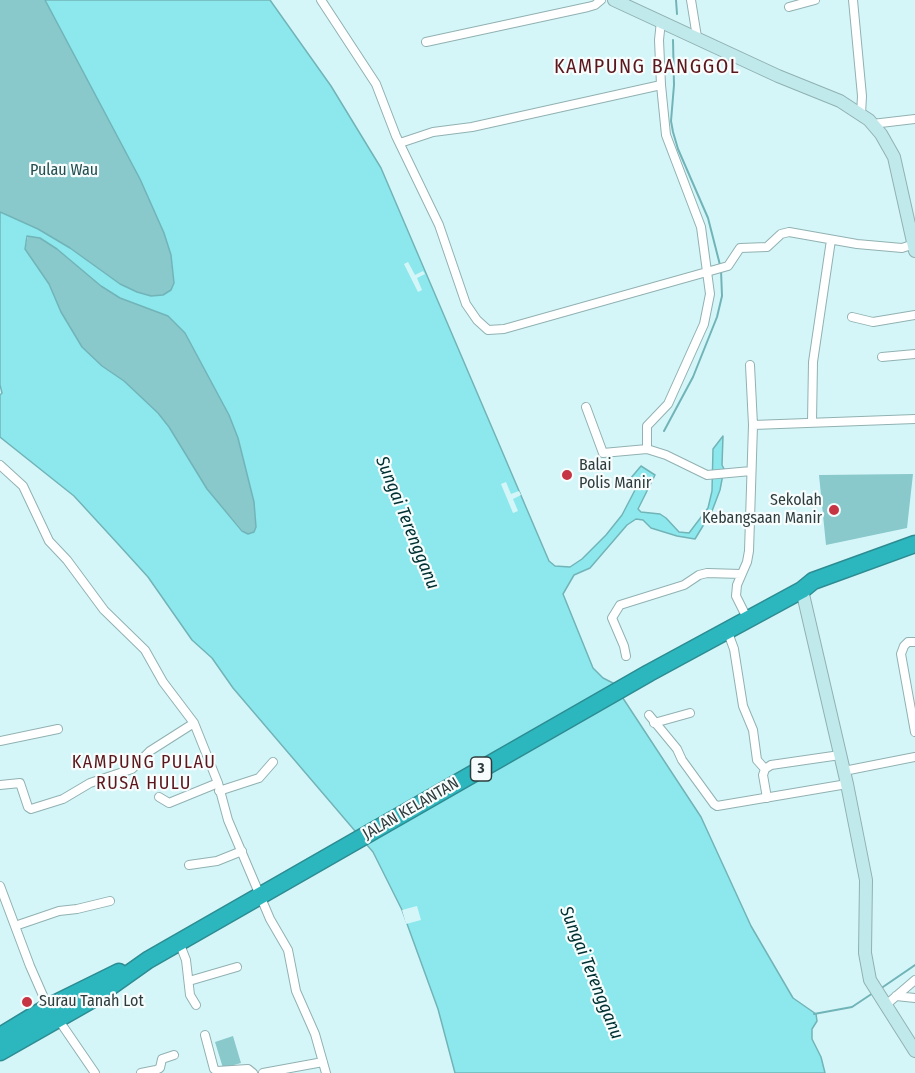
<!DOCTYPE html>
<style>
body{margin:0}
canvas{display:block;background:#d5f6f8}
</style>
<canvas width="915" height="1073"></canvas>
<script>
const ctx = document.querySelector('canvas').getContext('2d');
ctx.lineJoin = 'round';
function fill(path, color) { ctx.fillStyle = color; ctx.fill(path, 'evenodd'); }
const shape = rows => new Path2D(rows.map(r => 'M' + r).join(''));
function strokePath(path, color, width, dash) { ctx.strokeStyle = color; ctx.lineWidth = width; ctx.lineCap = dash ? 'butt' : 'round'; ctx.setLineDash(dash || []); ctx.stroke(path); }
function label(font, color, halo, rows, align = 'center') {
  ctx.font = font + ' "Fira Sans Condensed",sans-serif'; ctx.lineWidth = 4.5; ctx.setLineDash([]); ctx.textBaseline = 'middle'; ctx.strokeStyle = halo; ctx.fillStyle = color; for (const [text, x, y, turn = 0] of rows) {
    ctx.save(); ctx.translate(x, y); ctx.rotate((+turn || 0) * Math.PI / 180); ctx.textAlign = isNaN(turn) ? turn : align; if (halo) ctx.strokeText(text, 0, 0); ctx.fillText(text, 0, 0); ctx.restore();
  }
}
fill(shape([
 [0,0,45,0,140,179,164,233,171,255,174,284,171,290,163,295,151,296,137,292,120,284,70,248,38,229,0,212],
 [28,236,40,238,57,249,101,286,120,298,168,316,185,333,229,415,238,438,254,502,256,527,254,532,247,534,243,531,207,489,169,427,158,413,124,381,102,366,82,347,61,312,49,284,25,249],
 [913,474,907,528,826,545,819,475],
 [233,1036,241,1063,223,1068,215,1042]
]), '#89c8cb');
const water = shape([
 [45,0,270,0,331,86,381,168,549,561,555,566,570,567,582,559,606,535,622,515,635,490,630,479,641,466,655,475,638,509,641,512,660,514,666,518,679,532,689,533,708,508,712,491,713,449,723,436,722,465,724,469,720,490,712,511,695,539,677,536,651,528,643,520,636,519,627,525,590,568,574,575,563,594,593,668,603,678,613,683,701,817,751,926,793,998,816,1014,817,1021,812,1029,812,1039,821,1057,825,1073,455,1073,438,1009,402,910,373,852,233,688,212,658,192,640,148,577,119,545,74,496,0,437,0,395,2,393,0,385,0,212,38,229,70,248,120,284,137,292,151,296,163,295,171,290,174,283,171,255,164,233,140,179,45,0],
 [27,236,40,238,57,249,101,286,120,298,168,316,185,333,229,415,238,438,254,502,256,527,254,532,248,534,242,531,207,489,169,427,158,413,124,381,102,366,82,347,61,312,49,284,25,249,27,236]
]);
fill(water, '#8de8ed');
strokePath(water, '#71b4b8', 1.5);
fill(shape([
 [408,262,415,275,423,271,425,274,417,278,422,290,418,292,404,264],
 [506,482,511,494,519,491,521,495,513,499,518,511,513,513,501,484],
 [417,906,421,920,406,924,402,910]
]), '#d5f6f8');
strokePath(shape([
 [676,0,677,14],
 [673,40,674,85,671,121,673,132,678,149,708,218,720,265],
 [664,431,693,377,717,317,722,296,721,270],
 [880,989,915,965],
 [814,1014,852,1007,873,993]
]), '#71b4b8', 2);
const street = shape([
 [321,0,376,84,396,136,439,225,466,304,477,320,488,330,504,329,728,266,740,248,767,247,781,234,789,232,857,244,902,248,914,244],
 [691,0,697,37],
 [853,0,862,96,861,114],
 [789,7,815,0],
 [426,42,588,7,595,5,601,0],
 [872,124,915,119],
 [400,143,433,132,472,127,661,85],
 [852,317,873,322,915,315],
 [882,357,915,354],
 [586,407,603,453,647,449,666,455,707,475,751,471],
 [812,422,813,362,831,240],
 [753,425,915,419],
 [647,449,647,426,668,404,704,324,710,294,701,227,666,135,661,85,659,40,661,21],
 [0,465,23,486,49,541,67,560,104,610,145,650,163,682,194,723,218,783,228,820,270,919,288,950,296,991,315,1034,326,1073],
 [747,618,736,596,737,585,747,562,749,551,753,425,750,365],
 [727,630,734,649,743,706,753,730,757,760,765,769],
 [915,642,908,642,904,646,901,654,915,732],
 [626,656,624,646,612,618,620,605,684,585,699,575,707,573,741,574],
 [649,715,677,749,682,760,714,804,717,806,847,784],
 [654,723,690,713],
 [0,741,58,729],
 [844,771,915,757],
 [0,785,20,783,28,807,31,809,63,799,90,783,132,769,150,751,194,723],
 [219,791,259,778,273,762],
 [159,797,169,803,218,783],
 [767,798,763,775,765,769,771,765,840,755],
 [189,865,217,861,242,851],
 [0,886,30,966,48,1007],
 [15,926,59,911,77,909,110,901],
 [179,942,186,960,190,995,196,1005],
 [189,981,237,967],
 [896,996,915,998],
 [887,1004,915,980],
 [58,1019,95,1073],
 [205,1035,214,1069,217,1071,248,1069,253,1073],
 [141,1073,156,1070,160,1068,162,1059,174,1055],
 [263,1073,323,1062]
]);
const secondary = shape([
 [614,0,778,76,840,101,869,120,881,134,894,157,915,251],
 [802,590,847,784,866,880,865,953,870,980,915,1051]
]);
const highway = shape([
 [0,1036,48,1007,119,972],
 [0,1052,93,999,148,960,649,673,802,590,813,581,915,544]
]);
strokePath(street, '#91b1b2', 10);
strokePath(secondary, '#91b1b2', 14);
strokePath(highway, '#2d8c92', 19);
strokePath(street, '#fff', 8);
strokePath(secondary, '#c0e9ec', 12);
strokePath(highway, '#2cb7bf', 16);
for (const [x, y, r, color] of [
 [567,475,6,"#c53543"],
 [834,510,6,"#c53543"],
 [27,1002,6,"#c53543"]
]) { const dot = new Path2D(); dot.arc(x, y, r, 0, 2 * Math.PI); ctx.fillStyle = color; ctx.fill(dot); strokePath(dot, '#f7fdfd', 2); }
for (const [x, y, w] of [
 [481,769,21]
]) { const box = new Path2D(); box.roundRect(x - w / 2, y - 12, w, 24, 4.5); ctx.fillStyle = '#f7fdfd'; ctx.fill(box); strokePath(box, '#2f3c3d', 1.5); }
label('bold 15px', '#2f3c3d', null, [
 ["3",481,769]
]);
label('16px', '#244e50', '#f7fdfd', [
 ["Pulau Wau",64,171]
]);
label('16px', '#2f3c3d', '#f7fdfd', [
 ["Balai",579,466],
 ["Polis Manir",579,484],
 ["Sekolah",822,501,"right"],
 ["Kebangsaan Manir",822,519,"right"],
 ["Surau Tanah Lot",39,1002]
], 'left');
label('16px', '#2f3c3d', '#f7fdfd', [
 ["JALAN KELANTAN",411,809,-30]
]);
label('italic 18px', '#013032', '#f7fdfd', [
 ["Sungai Terengganu",407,523,68],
 ["Sungai Terengganu",591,973,68]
]);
ctx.letterSpacing = '1.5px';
label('18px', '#5c171c', '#f7fdfd', [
 ["KAMPUNG PULAU",144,763],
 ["RUSA HULU",144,784]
]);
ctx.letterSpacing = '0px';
ctx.letterSpacing = '1.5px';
label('20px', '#5c171c', '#f7fdfd', [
 ["KAMPUNG BANGGOL",647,67]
]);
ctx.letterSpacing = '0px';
</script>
